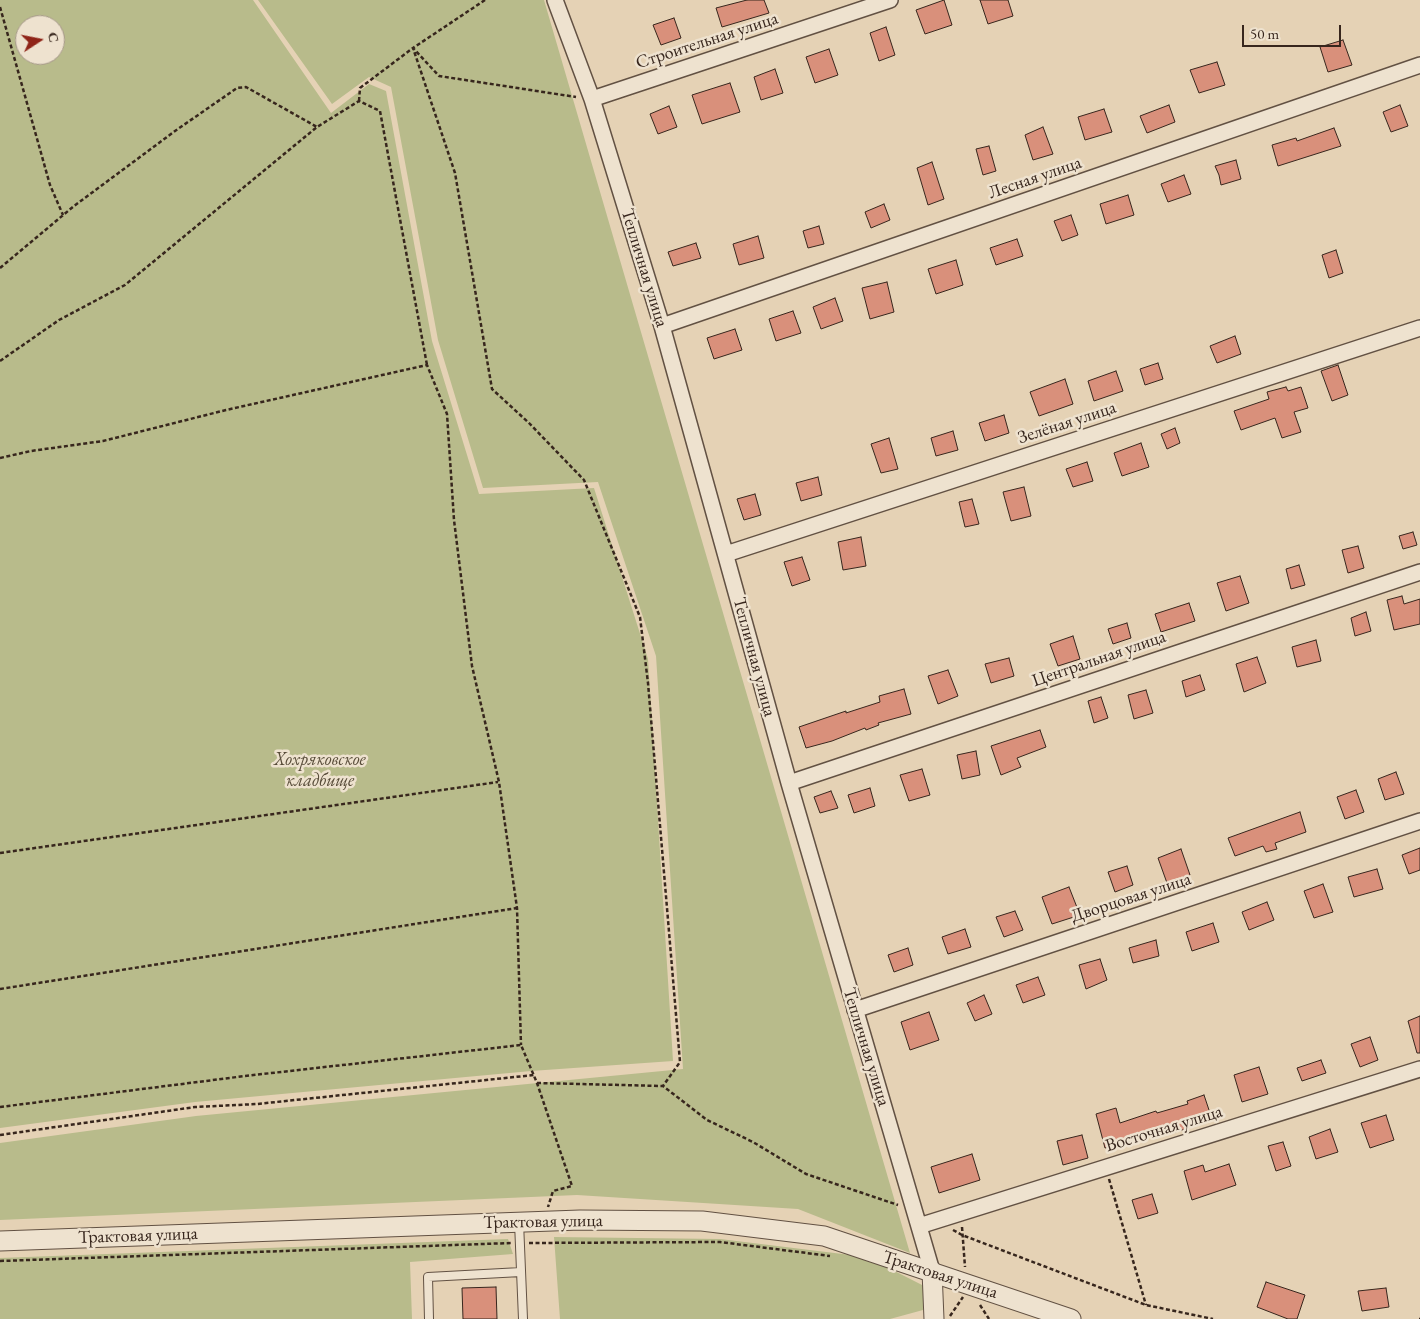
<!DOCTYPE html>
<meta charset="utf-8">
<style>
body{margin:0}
#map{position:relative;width:1420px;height:1319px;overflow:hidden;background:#e5d2b5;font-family:"EB Garamond",serif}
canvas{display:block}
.north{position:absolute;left:15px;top:15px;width:50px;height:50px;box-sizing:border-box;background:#eee2cf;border:1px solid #a59788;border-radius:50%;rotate:79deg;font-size:14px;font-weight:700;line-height:20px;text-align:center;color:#37261d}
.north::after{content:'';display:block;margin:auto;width:18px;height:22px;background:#8f2418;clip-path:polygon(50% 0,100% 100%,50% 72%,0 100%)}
.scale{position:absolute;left:1242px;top:25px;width:99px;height:22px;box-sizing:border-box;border:2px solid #37261d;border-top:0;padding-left:6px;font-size:15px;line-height:18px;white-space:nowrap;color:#37261d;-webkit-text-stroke:4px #eee2cf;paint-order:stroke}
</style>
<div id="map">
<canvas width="1420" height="1319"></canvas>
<div class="north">С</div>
<div class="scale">50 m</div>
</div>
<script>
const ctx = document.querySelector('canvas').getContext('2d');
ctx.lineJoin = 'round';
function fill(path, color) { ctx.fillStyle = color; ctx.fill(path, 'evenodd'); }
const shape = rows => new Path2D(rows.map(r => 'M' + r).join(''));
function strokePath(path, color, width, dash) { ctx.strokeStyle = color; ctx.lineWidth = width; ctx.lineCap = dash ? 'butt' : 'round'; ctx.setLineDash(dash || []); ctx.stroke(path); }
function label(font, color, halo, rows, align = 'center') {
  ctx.font = font + ' "EB Garamond",serif'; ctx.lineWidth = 5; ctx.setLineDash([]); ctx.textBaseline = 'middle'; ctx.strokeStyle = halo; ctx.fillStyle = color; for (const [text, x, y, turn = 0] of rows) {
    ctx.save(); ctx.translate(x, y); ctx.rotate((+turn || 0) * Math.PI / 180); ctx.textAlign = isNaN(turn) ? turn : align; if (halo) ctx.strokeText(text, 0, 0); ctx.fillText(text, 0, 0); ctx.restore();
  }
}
fill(shape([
 [0,0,253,0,331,113,369,84,386,91,432,341,479,494,594,488,648,659,673,1061,531,1071,195,1102,0,1128],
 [25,25,55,25,55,55,25,55],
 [258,0,544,0,910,1253,798,1209,577,1195,0,1220,0,1143,196,1116,683,1069,656,656,598,482,483,488,438,340,391,87,369,77,332,104],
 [554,1237,720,1239,867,1257,924,1286,923,1310,890,1319,560,1319],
 [508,1239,513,1254,410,1262,412,1319,0,1319,0,1258]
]), '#b8bb8b');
const building = shape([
 [747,0,764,0,769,13,722,27,716,8,747,0],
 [944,0,952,25,925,34,916,10,944,0],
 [980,0,1008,0,1013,16,988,24,980,0],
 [674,18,681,38,661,45,653,25,674,18],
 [886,27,895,55,879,61,870,33,886,27],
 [1343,40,1352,65,1328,72,1320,47,1343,40],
 [829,49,838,75,815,83,806,57,829,49],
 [1217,62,1225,85,1199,93,1190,70,1217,62],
 [775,69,783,93,761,100,754,77,775,69],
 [730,83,740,112,702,124,692,95,730,83],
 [1169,105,1175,122,1147,133,1140,116,1169,105],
 [1400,105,1408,126,1391,132,1383,112,1400,105],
 [669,106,677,127,658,134,650,114,669,106],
 [1104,109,1112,132,1085,140,1078,117,1104,109],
 [1043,127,1053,154,1033,160,1025,135,1043,127],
 [1334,128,1341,146,1278,166,1272,145,1296,138,1297,141,1334,128],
 [989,146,996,171,983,175,976,149,989,146],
 [1236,160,1241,179,1221,185,1219,175,1215,166,1236,160],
 [932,162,944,199,928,205,917,168,932,162],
 [1184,175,1191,194,1168,202,1161,184,1184,175],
 [1128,195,1134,215,1106,224,1100,204,1128,195],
 [884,204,890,220,871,228,865,212,884,204],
 [1071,215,1078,235,1062,241,1054,221,1071,215],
 [819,226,824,244,808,248,803,231,819,226],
 [758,236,764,258,739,265,733,244,758,236],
 [1017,239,1023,256,996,265,990,248,1017,239],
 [696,243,701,258,673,266,668,252,696,243],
 [1336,250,1343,273,1329,278,1322,255,1336,250],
 [956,260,963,285,936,294,928,269,956,260],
 [887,282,894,312,870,319,862,288,887,282],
 [835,298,843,321,821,329,813,307,835,298],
 [793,311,801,333,776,341,769,319,793,311],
 [735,329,742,350,714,359,707,338,735,329],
 [1235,336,1241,354,1217,363,1210,346,1235,336],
 [1158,363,1163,379,1145,385,1140,369,1158,363],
 [1338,365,1348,395,1332,401,1321,371,1338,365],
 [1116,371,1123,391,1094,401,1088,381,1116,371],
 [1065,379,1073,404,1039,416,1030,392,1065,379],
 [1286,387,1288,391,1301,387,1308,408,1294,412,1301,432,1282,438,1275,418,1241,430,1234,411,1269,399,1267,392,1286,387],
 [1004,415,1009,433,985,441,979,423,1004,415],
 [1175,428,1180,443,1167,449,1161,434,1175,428],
 [953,431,958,450,936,456,931,438,953,431],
 [889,438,898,469,881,473,871,444,889,438],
 [1141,443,1149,467,1122,476,1114,453,1141,443],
 [1087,462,1093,481,1073,487,1066,469,1087,462],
 [818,477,822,495,801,501,796,483,818,477],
 [1024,487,1031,516,1011,521,1003,492,1024,487],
 [755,494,761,515,744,520,737,499,755,494],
 [972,499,979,524,965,527,959,502,972,499],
 [1413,532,1417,545,1403,549,1399,536,1413,532],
 [861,537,866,566,843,570,838,542,861,537],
 [1358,546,1364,568,1348,573,1342,550,1358,546],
 [802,557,810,580,792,586,784,562,802,557],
 [1299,565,1305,585,1291,589,1286,569,1299,565],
 [1240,576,1249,603,1226,611,1217,583,1240,576],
 [1402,596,1404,604,1420,599,1420,624,1394,630,1387,600,1402,596],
 [1189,603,1195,621,1161,632,1155,614,1189,603],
 [1366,612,1371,631,1355,636,1351,618,1366,612],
 [1127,623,1131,638,1113,644,1108,629,1127,623],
 [1073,636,1080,659,1058,666,1050,644,1073,636],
 [1316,640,1321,661,1297,667,1292,647,1316,640],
 [1257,657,1266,683,1244,692,1236,664,1257,657],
 [1009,658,1014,676,991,683,985,664,1009,658],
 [948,670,958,696,938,704,928,676,948,670],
 [1200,675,1205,690,1186,697,1182,681,1200,675],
 [904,689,911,714,878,723,879,725,866,730,865,728,832,741,806,748,799,727,846,711,846,713,880,702,879,696,904,689],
 [1146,690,1153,713,1134,719,1128,695,1146,690],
 [1101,697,1108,718,1094,723,1088,701,1101,697],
 [1040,730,1046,747,1017,758,1021,767,1001,775,991,746,1040,730],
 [976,751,980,775,962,779,957,755,976,751],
 [922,769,930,795,909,801,900,775,922,769],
 [1396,772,1404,794,1385,800,1378,779,1396,772],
 [870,788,875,806,854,813,848,795,870,788],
 [1356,790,1364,812,1345,819,1337,797,1356,790],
 [831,791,838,808,820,813,814,797,831,791],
 [1300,812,1306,832,1275,843,1277,849,1266,852,1263,846,1235,856,1228,838,1300,812],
 [1420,848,1420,870,1409,874,1402,855,1420,848],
 [1181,849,1190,875,1167,883,1158,858,1181,849],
 [1127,866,1133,885,1115,892,1108,872,1127,866],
 [1377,869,1383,889,1354,897,1348,877,1377,869],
 [1323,884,1333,912,1314,918,1304,891,1323,884],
 [1069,887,1080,915,1052,924,1042,897,1069,887],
 [1267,902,1274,920,1249,930,1242,912,1267,902],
 [1015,911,1023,930,1004,937,996,917,1015,911],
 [1213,923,1219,942,1192,951,1186,932,1213,923],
 [965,929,971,947,948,954,942,937,965,929],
 [1156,940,1159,956,1133,963,1129,948,1156,940],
 [908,948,913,965,894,972,888,955,908,948],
 [1100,959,1107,980,1086,989,1079,965,1100,959],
 [1038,977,1045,995,1023,1003,1016,985,1038,977],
 [984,995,992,1014,975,1021,967,1003,984,995],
 [929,1012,939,1040,910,1050,901,1022,929,1012],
 [1420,1016,1420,1053,1417,1053,1408,1021,1420,1016],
 [1370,1037,1378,1060,1360,1067,1351,1044,1370,1037],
 [1321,1060,1326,1073,1302,1081,1297,1068,1321,1060],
 [1259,1067,1268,1094,1242,1102,1234,1075,1259,1067],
 [1204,1095,1210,1113,1185,1122,1186,1129,1168,1134,1168,1129,1143,1138,1105,1148,1096,1114,1116,1108,1120,1123,1156,1111,1157,1113,1188,1104,1187,1101,1204,1095],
 [1386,1115,1394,1140,1370,1148,1361,1123,1386,1115],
 [1330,1129,1338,1152,1316,1159,1309,1137,1330,1129],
 [1082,1135,1088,1158,1063,1165,1057,1141,1082,1135],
 [1283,1142,1291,1166,1276,1171,1268,1146,1283,1142],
 [972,1154,980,1180,939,1193,931,1167,972,1154],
 [1229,1164,1236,1185,1192,1200,1184,1171,1203,1165,1205,1172,1229,1164],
 [1152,1194,1158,1213,1138,1219,1132,1200,1152,1194],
 [1266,1282,1305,1295,1297,1319,1288,1319,1257,1307,1266,1282],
 [496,1287,497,1319,463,1319,462,1288,496,1287],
 [1386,1288,1389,1307,1362,1311,1358,1291,1386,1288]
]);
fill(building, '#d9907b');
strokePath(building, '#37261d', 1);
const service = shape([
 [519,1222,523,1319],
 [429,1319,428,1277,521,1272]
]);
const minor = shape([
 [555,0,592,99,662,326,789,783,932,1271],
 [592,99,890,0],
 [662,326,1420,65],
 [726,554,1420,328],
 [789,783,1420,572],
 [855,1010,1420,821],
 [919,1226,1420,1069]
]);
const tertiary = shape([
 [0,1241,580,1220,702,1221,824,1236,1071,1319],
 [932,1271,934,1319]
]);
strokePath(service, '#625143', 10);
strokePath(minor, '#625143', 18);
strokePath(tertiary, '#625143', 21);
strokePath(shape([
 [485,0,413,48,455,173,492,389,529,423,584,480,640,617,648,683,680,1062,663,1086],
 [0,7,50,185,63,215],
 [359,101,360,88,413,48,439,76,576,97],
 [0,268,74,206,175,131,237,88,246,87,317,127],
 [0,361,59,320,125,285,317,127,359,101,380,111,427,365],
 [0,458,31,451,103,441,226,410,427,365,447,414,454,520,472,666,499,782,517,908,521,1045],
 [0,853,498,782],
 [0,989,517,908],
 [537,1083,663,1086,707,1120,753,1142,806,1174,898,1205],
 [0,1107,245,1076,521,1045,537,1083,572,1186,553,1191,548,1207],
 [0,1135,195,1107,257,1104,534,1075],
 [1109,1179,1146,1305],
 [962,1227,965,1267],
 [953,1230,962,1235,1146,1305,1213,1319],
 [529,1243,720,1242,830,1256],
 [0,1261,511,1243],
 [980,1305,989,1319],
 [950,1316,963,1297],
 [1419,1319,1420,1319]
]), '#37261d', 2.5, [4, 2.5]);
strokePath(service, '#eee2cf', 8);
strokePath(minor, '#eee2cf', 15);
strokePath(tertiary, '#eee2cf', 19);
label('18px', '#37261d', '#eee2cf', [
 ["Строительная улица",707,41,-18],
 ["Лесная улица",1035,178,-19],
 ["Тепличная улица",644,268,73],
 ["Зелёная улица",1067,423,-18],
 ["Тепличная улица",754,657,75],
 ["Центральная улица",1099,659,-19],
 ["Дворцовая улица",1131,898,-18],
 ["Тепличная улица",866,1047,73],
 ["Восточная улица",1164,1129,-17],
 ["Трактовая улица",543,1222,-1],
 ["Трактовая улица",138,1236,-2],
 ["Трактовая улица",940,1275,18]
]);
label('italic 18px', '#574b38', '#eee2cf', [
 ["Хохряковское",320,760],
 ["кладбище",320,781]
]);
</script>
